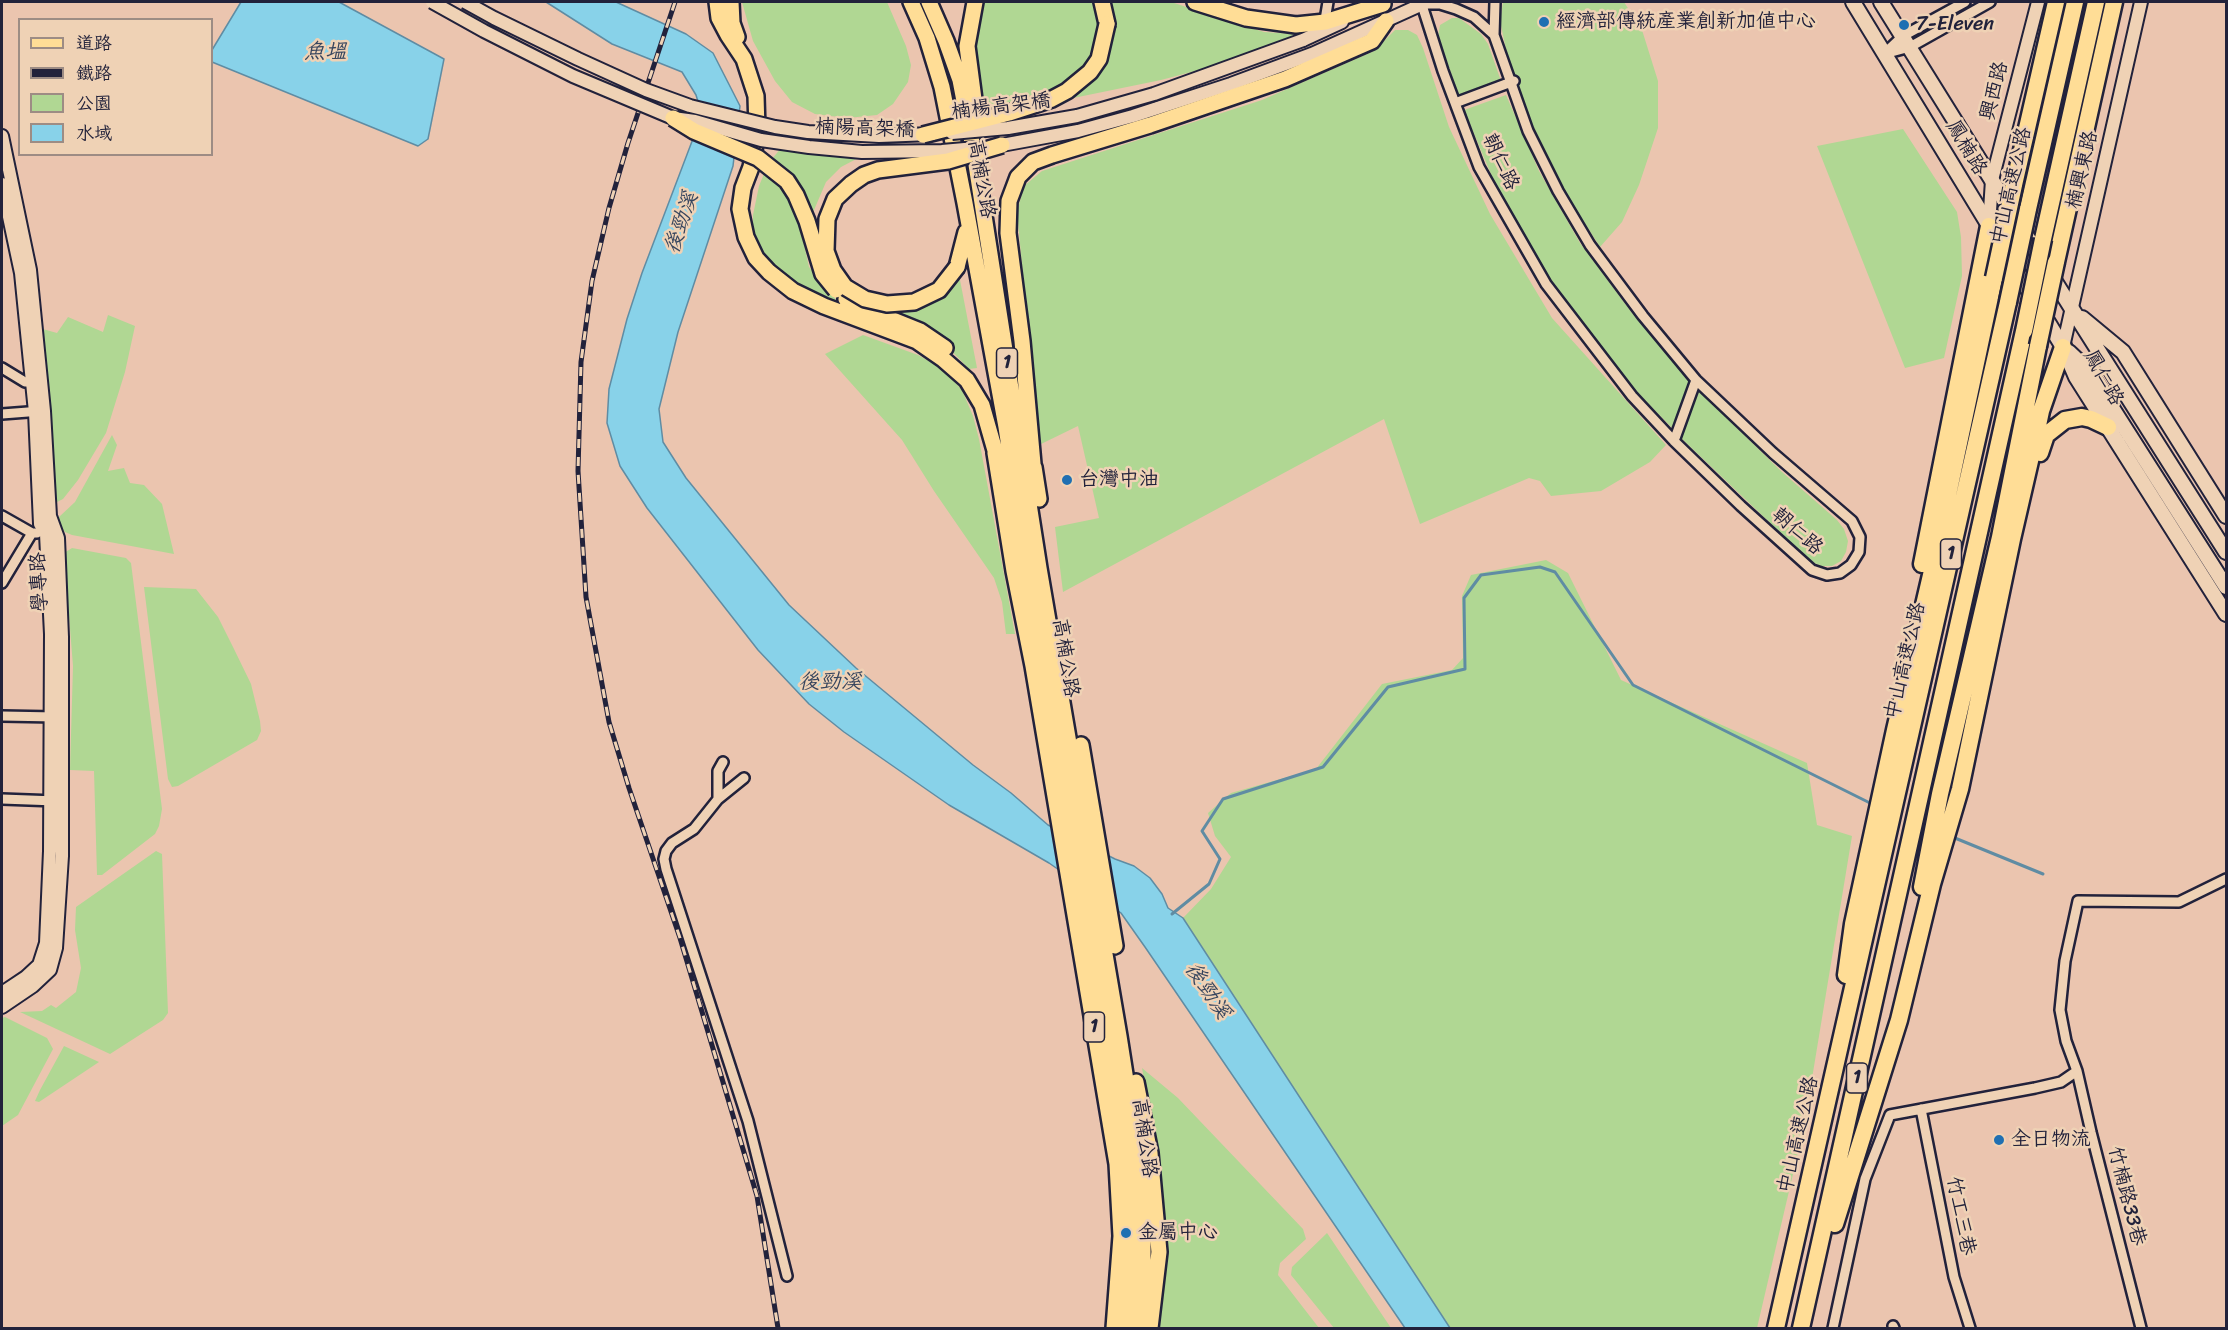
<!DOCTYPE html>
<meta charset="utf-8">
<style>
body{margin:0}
#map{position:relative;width:2228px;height:1330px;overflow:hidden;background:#ebc5af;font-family:Sriracha,"LXGW WenKai TC",sans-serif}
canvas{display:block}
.frame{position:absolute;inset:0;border:3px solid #22223b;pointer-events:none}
.legend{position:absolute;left:18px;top:18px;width:195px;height:138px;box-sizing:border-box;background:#efd2b5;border:2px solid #9d8c84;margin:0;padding:8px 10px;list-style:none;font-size:18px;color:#22223b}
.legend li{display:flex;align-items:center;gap:12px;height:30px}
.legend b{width:30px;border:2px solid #9d8c84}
</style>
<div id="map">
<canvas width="2228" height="1330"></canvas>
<div class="frame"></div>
<ul class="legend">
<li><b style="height:8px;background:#ffdd96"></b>道路</li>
<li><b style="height:8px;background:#22223b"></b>鐵路</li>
<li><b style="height:16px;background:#b0d793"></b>公園</li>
<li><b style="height:16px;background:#88d2e9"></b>水域</li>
</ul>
</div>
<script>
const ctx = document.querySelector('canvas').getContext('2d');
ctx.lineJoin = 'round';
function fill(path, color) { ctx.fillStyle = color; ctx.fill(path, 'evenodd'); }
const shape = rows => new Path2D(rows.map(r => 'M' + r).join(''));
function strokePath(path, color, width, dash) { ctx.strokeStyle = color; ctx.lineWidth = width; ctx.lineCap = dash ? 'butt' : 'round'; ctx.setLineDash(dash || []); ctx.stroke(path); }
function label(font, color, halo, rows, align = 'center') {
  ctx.font = font + ' Sriracha,"LXGW WenKai TC",sans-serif'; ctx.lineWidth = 5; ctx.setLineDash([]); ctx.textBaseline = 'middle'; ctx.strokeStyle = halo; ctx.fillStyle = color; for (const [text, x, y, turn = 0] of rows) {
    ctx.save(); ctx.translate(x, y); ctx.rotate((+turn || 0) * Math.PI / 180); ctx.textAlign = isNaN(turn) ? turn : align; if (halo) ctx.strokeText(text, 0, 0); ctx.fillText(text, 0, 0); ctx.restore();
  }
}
fill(shape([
 [742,2,887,2,906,46,911,65,908,82,893,104,877,115,847,118,815,114,792,102,775,81,753,41],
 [980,2,1171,2,1264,32,1295,34,1283,41,1214,66,1161,80,1049,103,986,110,981,106,978,92,973,25],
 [1503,2,1624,2,1642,30,1658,81,1658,128,1639,185,1622,222,1600,247,1564,191,1533,129,1508,59,1500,21],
 [1452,18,1459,18,1481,34,1488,44,1501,81,1459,96,1438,36,1440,25],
 [1395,30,1408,30,1417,35,1423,48,1449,127,1490,214,1552,318,1666,445,1650,462,1601,491,1551,496,1540,481,1529,478,1420,524,1384,419,1063,592,1055,527,1099,518,1078,426,1039,445,1017,212,1024,186,1042,171,1262,100,1374,51],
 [1506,95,1539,171,1580,243,1632,313,1690,382,1673,429,1634,389,1572,312,1546,276,1501,198,1464,110],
 [1903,129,1957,212,1961,237,1962,276,1944,358,1905,368,1817,146],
 [781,148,862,156,841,167,826,182,811,217,792,179,772,159],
 [766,169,781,185,796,208,809,267,844,309,798,289,759,256,753,242,753,215,759,186],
 [958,276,960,280,977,368,969,369,936,335,875,306,896,308],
 [108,315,135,326,125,372,106,433,78,480,63,499,57,502,55,500,39,328,57,333,68,317,103,332],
 [863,335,918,355,943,369,962,390,973,416,979,439,1015,634,1006,634,1002,602,994,578,934,491,902,440,825,354],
 [1699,391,1782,472,1837,520,1844,529,1848,541,1846,552,1841,561,1832,566,1821,566,1810,561,1681,438],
 [112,435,117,445,108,471,124,468,130,483,144,485,162,504,174,554,72,535,65,532,58,523,59,517,75,502],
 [72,548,126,558,131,563,162,809,159,826,155,834,102,875,97,875,94,771,70,770,73,666,64,553],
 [1546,560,1568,573,1621,680,1807,763,1817,825,1852,836,1804,1127,1757,1328,1450,1328,1183,918,1211,889,1231,857,1215,836,1208,813,1231,793,1316,769,1382,684,1452,670,1463,658,1462,596,1471,575],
 [144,587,196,589,218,617,234,649,251,684,260,721,261,731,257,740,178,786,172,787,168,779],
 [156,851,162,854,168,1013,163,1020,110,1054,20,1012,42,1011,51,1005,56,1008,76,992,81,968,75,930,76,907],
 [5,1017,47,1038,53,1049,18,1115,2,1126,2,1018],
 [64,1046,99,1062,39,1102,35,1101,40,1090],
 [1142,1068,1178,1098,1303,1229,1306,1239,1280,1263,1278,1275,1319,1328,1159,1328,1165,1243,1159,1160],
 [1327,1233,1391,1328,1334,1328,1291,1275,1292,1267]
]), '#b0d793');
const water = shape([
 [241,2,339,2,444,59,428,139,418,146,212,62,212,50,241,2],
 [546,2,616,2,686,34,713,53,740,106,733,166,678,332,659,409,663,442,686,478,789,605,856,668,973,765,1011,793,1048,825,1115,859,1134,866,1150,878,1162,894,1168,908,1183,918,1450,1328,1405,1328,1145,947,1121,913,1049,863,949,805,844,732,809,704,758,650,647,508,620,466,607,423,609,389,627,319,642,273,702,115,696,95,682,72,612,44,546,2]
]);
fill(water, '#88d2e9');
strokePath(water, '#5f8ca3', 1.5);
strokePath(shape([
 [1950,836,2043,874],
 [1172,914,1209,884,1220,859,1202,831,1223,799,1323,767,1388,687,1465,669,1464,598,1481,575,1540,567,1555,572,1633,685,1872,804]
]), '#5f8ca3', 3);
const minor = shape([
 [1421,2,1443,71,1479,167,1546,284,1632,396,1674,441,1741,506,1812,570,1827,575,1840,573,1851,565,1859,552,1860,537,1852,521,1773,453,1696,380,1643,316,1590,245,1558,191,1528,131,1494,35,1495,2],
 [1422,4,1440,4,1456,9,1474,17,1494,35],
 [1324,26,1328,2],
 [1886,52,1903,36,1965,2],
 [1884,54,1910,47,1990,2],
 [1455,103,1514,81],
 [2,368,25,382,37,382],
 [2,414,41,411],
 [1674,441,1696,380],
 [2,516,32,533,37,533],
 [2,583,32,533],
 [2,716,56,717],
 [744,778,718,799,694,829,672,843,666,851,664,859,666,869,748,1121,787,1276],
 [2,799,56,801],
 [718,799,718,771,723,762],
 [2077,1071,2091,1132,2141,1328],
 [1921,1109,1954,1277,1970,1328],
 [1893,1326,1894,1328],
 [1833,1328,1865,1179,1890,1115,2035,1088,2061,1082,2077,1071,2066,1041,2060,1010,2065,961,2078,901,2179,902,2226,879]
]);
const tertiary = shape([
 [1303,40,1342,22],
 [2,136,30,270,44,411,50,516,58,538,62,637,62,856,56,948,50,970,33,986,2,1007],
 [1002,145,1078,131,1133,116,1231,84,1312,54,1427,2],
 [2,184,21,273,35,412,40,524,46,534,51,634,50,851,46,943,39,965,26,977,2,993],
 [1989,226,1992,180,2038,2],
 [2063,347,2141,2]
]);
const secondary = shape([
 [1853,2,2063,347,2076,377,2226,614],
 [1881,2,2072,309,2226,552],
 [2082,318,2123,352,2226,516],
 [2069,352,2088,370,2226,587]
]);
const primary = shape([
 [717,2,719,18,728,35,744,59,756,96,757,129,754,151,751,167,743,188,740,209,746,237,756,258,769,272,793,291,824,306,917,341,943,359,967,380,982,405,998,461],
 [731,2,732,23,737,37],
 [911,2,927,38,942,87,965,203,1006,427,1022,532,1128,1161,1132,1256,1127,1328],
 [929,2,946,41,960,80,975,158,1039,568,1119,1036,1138,1157,1143,1204,1143,1265,1140,1328],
 [975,2,967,46,975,107],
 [1102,2,1107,24],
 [1195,2,1246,18,1296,25,1325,22,1383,4],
 [957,267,966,232],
 [846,299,863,308,920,331,945,348],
 [995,453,1014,571,1033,666,1117,1164,1121,1236,1114,1328],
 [1034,467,1039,499],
 [1034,475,1022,341,1008,233,1009,201,1018,177,1033,162,1052,155,1150,125,1285,79,1372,41,1386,21],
 [1081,745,1115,946],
 [1136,1082,1150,1153,1159,1252,1150,1328]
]);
const motorway = shape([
 [2014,185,2056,2],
 [2028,209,2075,2],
 [2043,239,2096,2],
 [2056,262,2114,2],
 [2040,453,2046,435,2065,420,2082,417,2091,419,2108,427],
 [1922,564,1989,226],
 [1922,887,1940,794,2000,537,2038,346],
 [1846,975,1853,924,1895,730,1931,575,1994,278],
 [1835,1224,1899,1020,1932,884,1960,789,2012,539,2036,435,2041,411,2063,347],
 [1776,1328,2008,302],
 [1801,1328,2024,331]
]);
strokePath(minor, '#22223b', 14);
strokePath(tertiary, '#22223b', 16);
strokePath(secondary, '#22223b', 18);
strokePath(primary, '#22223b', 20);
strokePath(motorway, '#22223b', 21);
strokePath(minor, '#efd2b5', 9);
strokePath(tertiary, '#efd2b5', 12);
strokePath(secondary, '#efd2b5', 14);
strokePath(primary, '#ffdd96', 15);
strokePath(motorway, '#ffdd96', 16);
const rail = shape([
 [675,2,628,143,609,208,592,281,581,362,578,471,586,597,609,722,629,788,680,938,757,1196,778,1328]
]);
strokePath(rail, '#22223b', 5);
strokePath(rail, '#efd2b5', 3, [9]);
const tertiaryBridge = shape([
 [432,2,484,31,573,76,673,118,695,121,761,140,809,147,862,152,942,151,976,148],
 [465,2,494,18,578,59,646,90,690,106,775,127,808,132,879,136,932,134],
 [952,133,1008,128,1077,116,1154,94,1303,40]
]);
const primaryBridge = shape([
 [673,118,694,131,758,158,787,181,796,195,807,221,823,274,836,290],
 [923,135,1009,113,1052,99,1067,91,1090,72,1099,59,1107,24],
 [957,267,939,290,914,302,887,304,865,299,845,287,833,270,826,251,827,219,835,199,851,184,864,175,878,170,948,161,1002,145]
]);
const motorwayBridge = shape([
 [1994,278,2014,185],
 [2008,302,2028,209],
 [2024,331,2043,239],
 [2038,346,2056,262]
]);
strokePath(tertiaryBridge, '#22223b', 16, []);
strokePath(primaryBridge, '#22223b', 20, []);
strokePath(motorwayBridge, '#22223b', 21, []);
strokePath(tertiaryBridge, '#efd2b5', 12);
strokePath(primaryBridge, '#ffdd96', 15);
strokePath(motorwayBridge, '#ffdd96', 16);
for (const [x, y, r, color] of [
 [1544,22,6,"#1f6fb2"],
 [1904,25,6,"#1f6fb2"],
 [1067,480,6,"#1f6fb2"],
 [1999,1140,6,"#1f6fb2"],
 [1126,1233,6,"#1f6fb2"]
]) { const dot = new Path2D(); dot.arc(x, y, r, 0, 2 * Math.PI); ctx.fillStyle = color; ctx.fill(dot); strokePath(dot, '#efd2b5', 2); }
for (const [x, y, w] of [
 [1007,363,21],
 [1951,554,21],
 [1094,1027,21],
 [1857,1078,21]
]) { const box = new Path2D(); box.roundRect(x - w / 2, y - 15, w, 30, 4.5); ctx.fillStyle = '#efd2b5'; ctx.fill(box); strokePath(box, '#22223b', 1.5); }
label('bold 18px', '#22223b', null, [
 ["1",1007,363],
 ["1",1951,554],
 ["1",1094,1027],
 ["1",1857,1078]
]);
label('20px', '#22223b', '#efd2b5', [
 ["經濟部傳統產業創新加值中心",1556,22],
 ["7-Eleven",1916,25],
 ["台灣中油",1079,480],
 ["全日物流",2011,1140],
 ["金屬中心",1138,1233]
], 'left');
label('20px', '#22223b', '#efd2b5', [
 ["興西路",1995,91,-76],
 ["楠楊高架橋",1001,107,-7],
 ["楠陽高架橋",865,129,2],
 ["鳳楠路",1966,148,59],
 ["朝仁路",1500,162,65],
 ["楠興東路",2083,170,-77],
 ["高楠公路",981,179,80],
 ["中山高速公路",2012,186,-77],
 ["鳳仁路",2103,378,61],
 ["朝仁路",1797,532,41],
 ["學專路",40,582,-93],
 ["高楠公路",1065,658,81],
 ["中山高速公路",1906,661,-77],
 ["中山高速公路",1799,1135,-77],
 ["高楠公路",1144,1138,82],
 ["竹楠路33巷",2126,1196,76],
 ["竹工三巷",1960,1216,79]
]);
label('italic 21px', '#36455e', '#efd2b5', [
 ["魚塭",325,53],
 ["後勁溪",682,223,-71],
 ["後勁溪",830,683],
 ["後勁溪",1207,991,56]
]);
</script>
